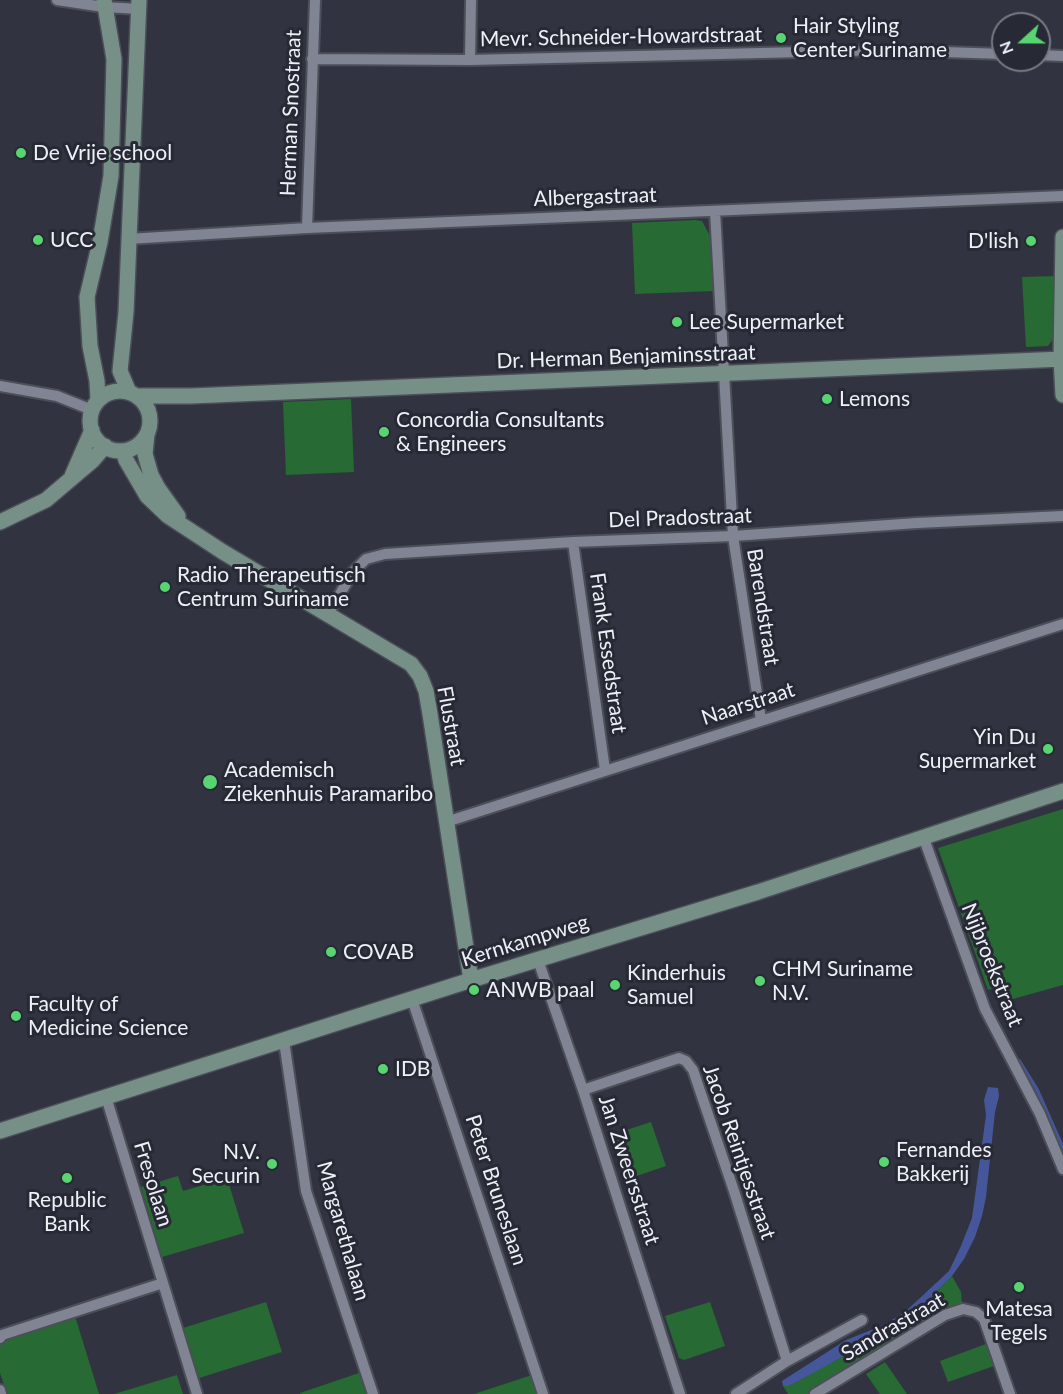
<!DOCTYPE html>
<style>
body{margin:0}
#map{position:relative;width:1063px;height:1394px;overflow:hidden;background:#313440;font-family:Lato,sans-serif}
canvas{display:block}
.north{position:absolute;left:991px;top:12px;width:60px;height:60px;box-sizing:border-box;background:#272a35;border:2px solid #777983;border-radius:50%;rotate:249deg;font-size:16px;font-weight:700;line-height:24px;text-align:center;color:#eef0f8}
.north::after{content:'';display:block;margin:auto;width:21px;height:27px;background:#58d570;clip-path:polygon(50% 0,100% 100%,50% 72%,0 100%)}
</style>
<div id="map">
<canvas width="1063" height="1394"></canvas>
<div class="north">N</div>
</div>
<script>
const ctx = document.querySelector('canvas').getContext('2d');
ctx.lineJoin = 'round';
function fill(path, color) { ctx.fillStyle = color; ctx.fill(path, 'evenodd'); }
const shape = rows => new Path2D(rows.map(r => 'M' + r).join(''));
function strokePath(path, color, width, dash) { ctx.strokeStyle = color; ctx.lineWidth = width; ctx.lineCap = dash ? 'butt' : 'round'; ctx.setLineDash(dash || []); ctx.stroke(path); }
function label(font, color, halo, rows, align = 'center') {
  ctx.font = font + ' Lato,sans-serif'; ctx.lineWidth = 6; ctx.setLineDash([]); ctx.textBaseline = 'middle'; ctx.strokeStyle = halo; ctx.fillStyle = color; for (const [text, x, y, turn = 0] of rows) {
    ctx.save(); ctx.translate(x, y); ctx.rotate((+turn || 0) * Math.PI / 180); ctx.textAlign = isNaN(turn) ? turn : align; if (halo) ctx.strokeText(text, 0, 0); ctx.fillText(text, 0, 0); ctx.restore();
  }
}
fill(shape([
 [695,220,702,221,710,236,713,291,635,294,632,223],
 [1055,276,1054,338,1048,346,1026,347,1022,277],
 [351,399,354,472,286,475,283,402],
 [1063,809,1063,985,1002,1002,996,987,988,990,938,848],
 [651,1122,666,1166,625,1180,611,1135],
 [178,1176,183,1191,227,1178,244,1233,162,1257,141,1187],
 [952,1276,961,1292,962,1304,941,1310,894,1343,808,1394,788,1394,783,1386,789,1386,893,1328,915,1313],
 [266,1302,282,1352,199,1378,183,1328],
 [710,1302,725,1346,684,1360,679,1358,665,1316],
 [75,1316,99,1394,7,1394,0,1373,0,1345,5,1339],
 [986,1344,994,1366,948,1382,940,1361],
 [885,1362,907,1394,880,1394,866,1374],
 [359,1373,366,1394,300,1394,300,1393],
 [177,1375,183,1394,114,1394],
 [532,1375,538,1394,474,1394]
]), '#276a34');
fill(shape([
 [988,1087,998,1088,999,1096,995,1112,986,1197,982,1216,975,1237,964,1259,952,1276,915,1313,893,1328,815,1372,789,1386,783,1386,782,1381,846,1340,884,1325,906,1311,949,1271,961,1246,972,1218,986,1115,984,1100]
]), '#46569b');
strokePath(shape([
 [1019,1061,1037,1090,1063,1149]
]), '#46569b', 4);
const street = shape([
 [57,0,104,7,139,9],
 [1039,55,1063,56],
 [312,59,470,60,885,50,1003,54],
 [470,60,471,0],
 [715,211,733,536,761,720],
 [307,228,315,0],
 [128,239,307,228,1063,196],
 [0,386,57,396,92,410],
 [573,542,605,770],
 [328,614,353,572,366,559,385,554,573,542,733,536,917,523,1063,516],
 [446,822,1063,624],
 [923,836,985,1009,1040,1114,1063,1169],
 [538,960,583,1090,680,1394],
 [412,999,543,1394],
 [284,1041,306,1191,373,1394],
 [583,1090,679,1058,686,1061,693,1070,734,1191,787,1361],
 [106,1097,197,1394],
 [0,1338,2,1335,163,1283],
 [0,1390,1,1394],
 [736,1394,787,1361,862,1320],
 [815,1394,945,1315,963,1309,976,1312,984,1319,1010,1394]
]);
const secondary = shape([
 [1063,237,1061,359,1063,395],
 '90 421a30 30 0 1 1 60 0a30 30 0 1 1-60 0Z',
 [129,392,120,371,126,312,139,0],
 [137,396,191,396,1063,359],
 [98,400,97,381,90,346,87,297,100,242,111,176,114,59,104,0],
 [147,434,145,454,151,475,158,488,178,516],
 [123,451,126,460,147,496,168,516,223,552,411,664,420,676,426,691,430,714,471,980],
 [72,476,92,430],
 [0,522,46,500,92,461,105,446],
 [0,1131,471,980,758,892,1063,791]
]);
strokePath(street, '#4c4f58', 14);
strokePath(secondary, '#4c4f58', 18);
strokePath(street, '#818593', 10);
strokePath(secondary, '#779087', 15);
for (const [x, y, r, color] of [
 [781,38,6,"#58d570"],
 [21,153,6,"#58d570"],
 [38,240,6,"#58d570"],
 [1031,241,6,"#58d570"],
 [677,322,6,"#58d570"],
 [827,399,6,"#58d570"],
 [384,432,6,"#58d570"],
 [165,587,6,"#58d570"],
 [1048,749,6,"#58d570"],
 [210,782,8,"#58d570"],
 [331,952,6,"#58d570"],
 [760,981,6,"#58d570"],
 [615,985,6,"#58d570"],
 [474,990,6,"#58d570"],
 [16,1016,6,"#58d570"],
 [383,1069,6,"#58d570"],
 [884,1162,6,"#58d570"],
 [272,1164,6,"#58d570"],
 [67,1178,6,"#58d570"],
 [1019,1287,6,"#58d570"]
]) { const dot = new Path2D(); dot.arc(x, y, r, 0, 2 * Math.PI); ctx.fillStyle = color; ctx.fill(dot); strokePath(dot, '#272a35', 2); }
label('21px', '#eef0f8', '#272a35', [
 ["Hair Styling",793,26],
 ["Center Suriname",793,50],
 ["De Vrije school",33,153],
 ["UCC",50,240],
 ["D'lish",1019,241,"right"],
 ["Lee Supermarket",689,322],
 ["Lemons",839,399],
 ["Concordia Consultants",396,420],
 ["& Engineers",396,444],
 ["Radio Therapeutisch",177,575],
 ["Centrum Suriname",177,599],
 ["Yin Du",1036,737,"right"],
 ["Supermarket",1036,761,"right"],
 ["Academisch",224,770],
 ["Ziekenhuis Paramaribo",224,794],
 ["COVAB",343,952],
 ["CHM Suriname",772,969],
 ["N.V.",772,993],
 ["Kinderhuis",627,973],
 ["Samuel",627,997],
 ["ANWB paal",486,990],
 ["Faculty of",28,1004],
 ["Medicine Science",28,1028],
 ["IDB",395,1069],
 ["Fernandes",896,1150],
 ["Bakkerij",896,1174],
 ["N.V.",260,1152,"right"],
 ["Securin",260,1176,"right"],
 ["Republic",67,1200,"center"],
 ["Bank",67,1224,"center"],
 ["Matesa",1019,1309,"center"],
 ["Tegels",1019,1333,"center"]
], 'left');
label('21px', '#eef0f8', '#272a35', [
 ["Mevr. Schneider-Howardstraat",621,37,-1],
 ["Herman Snostraat",291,113,-88],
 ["Albergastraat",595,197,-2],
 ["Dr. Herman Benjaminsstraat",626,357,-2],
 ["Del Pradostraat",680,518,-2],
 ["Barendstraat",763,607,81],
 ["Frank Essedstraat",608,653,82],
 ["Naarstraat",748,704,-18],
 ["Flustraat",451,726,80],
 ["Kernkampweg",525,941,-17],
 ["Nijbroekstraat",992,965,68],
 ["Jacob Reintjesstraat",739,1152,71],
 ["Jan Zweersstraat",629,1170,72],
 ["Fresolaan",153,1184,73],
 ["Peter Bruneslaan",496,1190,72],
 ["Margarethalaan",343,1231,74],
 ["Sandrastraat",893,1327,-30]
]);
</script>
